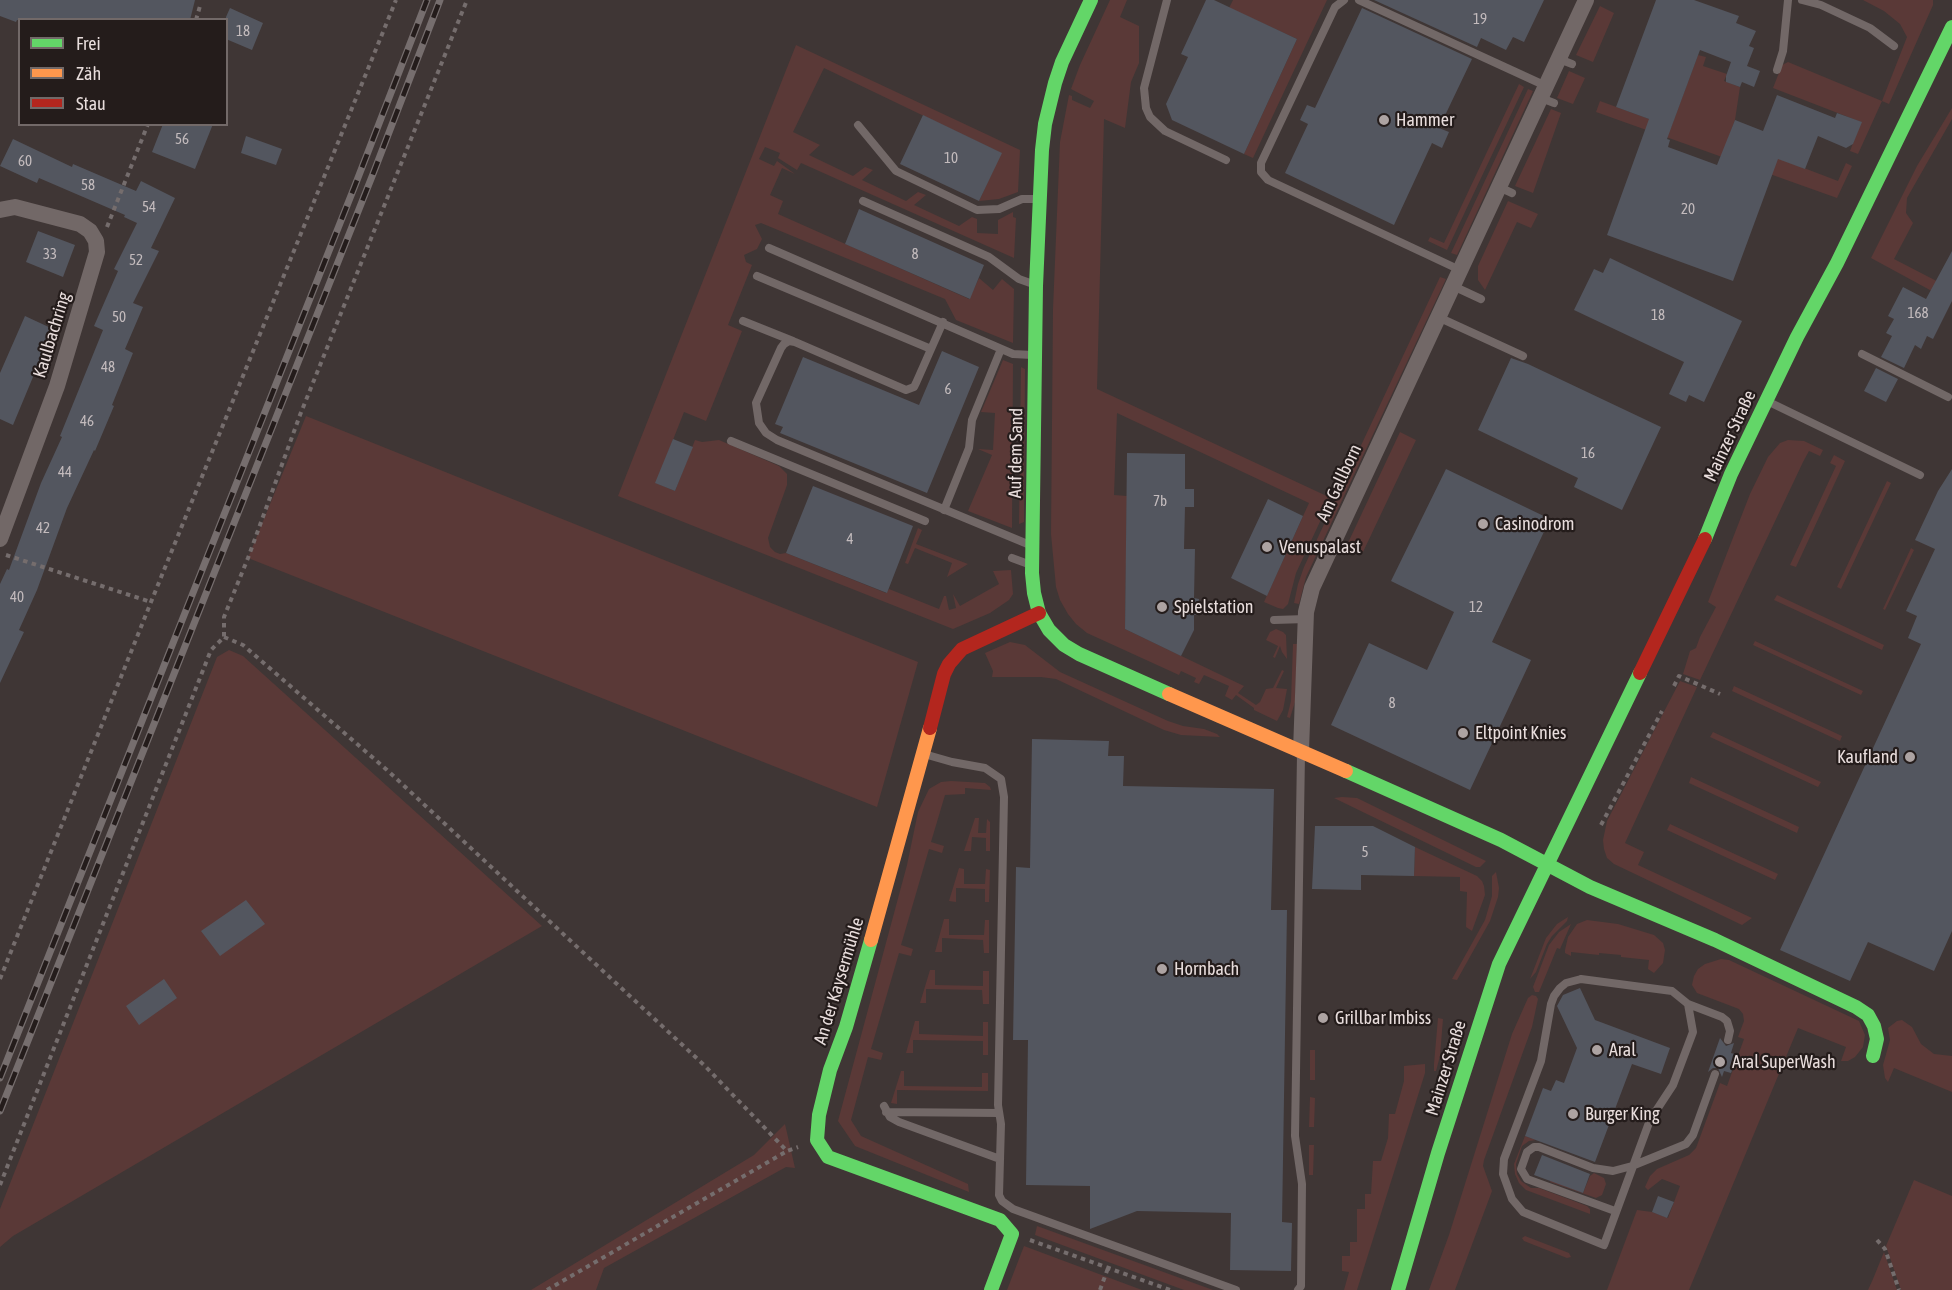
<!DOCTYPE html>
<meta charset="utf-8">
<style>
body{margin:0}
#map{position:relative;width:1952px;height:1290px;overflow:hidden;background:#3f3635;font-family:"Asap Condensed",sans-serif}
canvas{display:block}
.legend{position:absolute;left:18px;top:18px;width:210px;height:108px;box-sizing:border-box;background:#241c1b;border:2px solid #726968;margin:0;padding:8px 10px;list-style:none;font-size:18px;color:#e8dddc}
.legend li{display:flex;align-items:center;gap:12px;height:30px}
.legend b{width:30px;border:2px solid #726968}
</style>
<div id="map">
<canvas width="1952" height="1290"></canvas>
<ul class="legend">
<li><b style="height:8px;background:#63d668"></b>Frei</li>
<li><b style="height:8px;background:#ff974d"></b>Zäh</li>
<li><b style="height:8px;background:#b3261e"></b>Stau</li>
</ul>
</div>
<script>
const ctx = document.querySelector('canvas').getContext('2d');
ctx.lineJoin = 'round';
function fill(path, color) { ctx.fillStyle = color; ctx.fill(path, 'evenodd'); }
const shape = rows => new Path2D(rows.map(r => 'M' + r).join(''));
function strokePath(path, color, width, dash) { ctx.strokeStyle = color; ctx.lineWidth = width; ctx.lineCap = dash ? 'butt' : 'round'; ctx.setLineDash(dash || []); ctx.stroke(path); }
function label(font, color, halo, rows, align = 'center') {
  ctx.font = font + ' "Asap Condensed",sans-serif'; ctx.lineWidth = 4.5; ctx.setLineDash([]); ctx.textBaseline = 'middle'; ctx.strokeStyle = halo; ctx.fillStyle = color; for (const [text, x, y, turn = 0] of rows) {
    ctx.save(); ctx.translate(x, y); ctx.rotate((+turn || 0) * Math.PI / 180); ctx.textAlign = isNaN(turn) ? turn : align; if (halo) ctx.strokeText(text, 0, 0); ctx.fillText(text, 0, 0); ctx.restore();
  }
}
fill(shape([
 [1110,0,1127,0,1120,17,1139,26,1139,63,1131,82,1125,128,1104,119,1097,389,1331,498,1296,573,1288,604,1283,609,1278,608,1264,602,1309,503,1117,413,1114,495,1127,496,1125,629,1244,686,1238,693,1256,705,1260,702,1266,689,1273,688,1282,670,1284,671,1276,688,1287,689,1283,710,1277,721,1254,710,1254,708,1236,695,1232,700,1225,696,1229,686,1204,675,1199,684,1194,682,1196,678,1181,671,1179,675,1087,633,1076,624,1068,614,1060,600,1056,587,1051,534,1053,309,1060,142,1069,95,1072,96,1072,100,1090,108,1094,101,1071,89,1080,65],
 [1233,0,1327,0,1253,158,1244,154,1297,39,1229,8],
 [1863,0,1933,0,1933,5,1889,104,1882,101,1858,154,1850,151,1861,122,1773,88,1782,65,1788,62,1882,101,1907,37,1900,24,1884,11],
 [1600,6,1614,13,1593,62,1576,55],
 [796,45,1020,150,1018,192,999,199,979,201,1001,153,824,68,793,132,820,145,809,155,853,176,865,167,873,170,862,180,906,201,918,192,926,195,914,205,959,226,972,217,977,219,977,233,998,234,998,220,1013,212,1013,217,1016,218,1014,258,801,163,797,170,778,158,780,153,765,147,759,159,774,166,777,161,795,174,782,168,770,195,783,201,778,214,969,299,979,278,993,290,1002,279,1014,289,1013,343,956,320,945,299,761,223,755,225,762,239,757,249,744,255,746,262,752,265,728,325,742,331,706,421,684,412,656,483,675,491,695,440,702,442,719,440,779,466,787,474,787,485,768,538,770,547,775,552,780,554,786,553,886,593,889,589,939,609,944,596,946,596,949,610,956,608,953,594,960,606,999,584,993,571,1011,570,1013,594,1009,600,990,613,953,629,618,496],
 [1698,55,1706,57,1703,66,1727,74,1724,81,1740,87,1735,120,1728,139,1838,181,1846,163,1852,166,1837,198,1596,112,1600,101,1671,127],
 [1569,71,1585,78,1573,104,1557,98],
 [1519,84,1524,87,1447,250,1428,241,1430,237,1444,243],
 [1528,89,1533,91,1457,255,1451,253],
 [1952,108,1952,119,1907,198,1906,213,1913,223,1894,259,1952,289,1952,302,1871,258,1917,166],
 [1551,109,1561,113,1533,193,1515,186],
 [1508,201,1538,214,1531,228,1517,222,1485,290,1478,280,1478,266],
 [1440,277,1446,279,1306,577,1299,604,1294,603,1298,584,1304,567],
 [1003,360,1013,364,1012,528,968,511,992,455,978,449,993,450,995,413,981,412],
 [1021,367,1025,369,1024,522,1019,524],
 [306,416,918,662,877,807,248,558],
 [1400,432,1416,440,1363,552,1347,545],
 [1788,440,1804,441,1823,450,1820,456,1809,451,1803,462,1700,680,1683,674,1690,651,1696,648,1700,637,1716,607,1708,602,1750,494,1768,457,1780,443],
 [1834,455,1845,461,1796,567,1790,565,1836,466,1830,463],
 [1887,481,1891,483,1841,589,1837,587],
 [918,528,922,530,916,544,968,564,947,577,952,563,915,548,908,564,905,563],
 [1911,548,1914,550,1885,610,1883,609],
 [1777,595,1884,645,1882,650,1774,600],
 [1276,629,1283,632,1286,635,1287,659,1282,652,1280,646,1275,658,1273,657,1278,646,1266,640,1270,632],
 [1755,641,1863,691,1861,695,1753,645],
 [1010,642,1025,645,1060,672,1168,721,1183,726,1204,729,1217,734,1220,737,1181,735,1164,730,1056,679,1041,677,992,677,993,671,985,653],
 [1293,644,1297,644,1295,702,1290,718,1287,717,1291,701],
 [229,650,243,656,542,926,13,1236,0,1247,0,1209,217,657],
 [1680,681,1697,687,1625,843,1644,852,1638,865,1752,918,1742,925,1614,864,1607,858,1604,849,1603,840,1607,821],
 [1734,686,1842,736,1840,741,1732,691],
 [1713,732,1821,782,1818,787,1710,737],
 [1691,777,1799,827,1797,833,1689,783],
 [951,781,985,783,990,787,991,790,965,788,965,794,945,795,931,842,944,846,942,853,929,849,901,945,913,949,911,956,899,953,871,1049,883,1053,881,1060,868,1057,851,1120,861,1136,968,1184,969,1192,855,1146,838,1121,907,865,918,812,929,789,941,782],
 [1342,797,1357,798,1486,861,1480,867,1476,867,1334,798],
 [975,818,979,818,978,833,986,833,987,819,990,822,990,851,986,851,986,838,972,837,971,851,964,851],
 [1670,824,1778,874,1775,880,1667,830],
 [1415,847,1477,876,1482,881,1484,886,1485,895,1472,931,1466,927,1467,892,1460,891,1460,877,1414,876],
 [959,868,964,869,964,884,985,884,986,869,990,870,989,902,985,902,985,889,956,888,956,902,949,901],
 [1496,872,1499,888,1498,897,1490,921,1457,980,1452,979,1485,920,1492,896,1492,876],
 [1568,917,1567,921,1552,936,1547,944,1536,972,1530,979,1546,938,1557,924],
 [944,919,949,919,949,935,984,935,985,920,989,920,989,953,984,953,983,940,942,938,942,952,935,952],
 [1587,920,1618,924,1654,935,1663,943,1665,950,1663,963,1654,973,1648,969,1649,960,1621,957,1621,955,1599,953,1599,955,1571,952,1571,956,1565,953,1565,950,1568,937,1577,924],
 [1571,924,1560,949,1557,948,1539,992,1535,992,1533,987,1549,945,1559,932],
 [1721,959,1729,960,1859,1021,1865,1035,1863,1047,1855,1057,1848,1061,1841,1061,1846,1047,1798,1028,1689,1290,1607,1290,1637,1210,1652,1212,1668,1218,1680,1186,1662,1179,1648,1190,1645,1187,1650,1176,1657,1169,1689,1155,1696,1148,1720,1083,1727,1086,1744,1039,1738,1037,1744,1021,1743,1014,1739,1009,1697,993,1692,985,1694,976,1698,969,1705,964],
 [930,970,935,970,935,985,983,986,983,971,989,971,989,1004,983,1004,982,990,926,989,926,1003,920,1003],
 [1532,995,1536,996,1538,999,1532,1027,1484,1160,1483,1166,1492,1191,1455,1290,1429,1290,1449,1235,1512,1034,1528,998],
 [1438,1018,1443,1019,1440,1056,1436,1071,1434,1071,1434,1064],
 [1902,1020,1912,1027,1921,1044,1934,1054,1952,1056,1952,1092,1894,1068,1888,1082,1885,1078,1883,1065,1890,1040,1888,1028,1897,1021],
 [915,1021,919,1021,919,1034,983,1036,983,1022,988,1022,988,1055,983,1055,983,1041,913,1040,913,1053,906,1053],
 [1310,1050,1315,1050,1315,1080,1310,1080],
 [1425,1064,1425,1073,1357,1290,1344,1290,1349,1272,1342,1271,1342,1256,1350,1256,1350,1242,1357,1242,1357,1209,1365,1209,1365,1194,1371,1194,1373,1161,1381,1161,1388,1138,1389,1114,1395,1114,1404,1081,1404,1066],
 [901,1071,904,1071,904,1086,982,1087,982,1073,988,1073,988,1091,897,1090,897,1104,891,1103],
 [1310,1097,1315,1098,1314,1127,1309,1127],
 [785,1124,795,1168,786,1167,604,1268,596,1290,531,1290,754,1155],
 [1525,1136,1536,1140,1529,1141,1522,1146,1516,1164,1517,1174,1521,1181,1531,1188,1539,1188,1587,1206,1590,1209,1590,1214,1526,1190,1519,1183,1515,1174,1514,1164],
 [1309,1145,1314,1145,1313,1175,1309,1175],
 [1594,1173,1604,1178,1606,1184,1602,1195,1596,1198,1550,1182,1551,1180,1583,1193,1590,1176],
 [1914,1180,1952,1196,1952,1290,1901,1290,1886,1246],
 [1037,1226,1213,1290,1184,1290,1035,1235],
 [1525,1236,1569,1253,1571,1257,1567,1258,1524,1241,1522,1238],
 [1024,1246,1099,1274,1142,1290,1007,1290],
 [1884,1252,1897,1290,1868,1290,1873,1279]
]), '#5a3937');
fill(shape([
 [0,0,195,0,190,20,17,20,16,22,0,16],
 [1206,0,1214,0,1297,39,1244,154,1172,120,1166,104,1188,57,1181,54],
 [1374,0,1544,0,1524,42,1513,37,1506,50,1481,38,1477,47],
 [1656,0,1694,0,1739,16,1736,23,1756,31,1749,46,1754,48,1747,66,1760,71,1754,87,1742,82,1740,87,1726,82,1726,76,1731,62,1700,50,1667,139,1670,140,1668,147,1717,165,1735,120,1763,131,1777,95,1835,118,1837,113,1862,122,1853,144,1846,148,1818,136,1805,169,1778,159,1733,281,1607,235,1649,119,1616,107],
 [230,8,263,23,252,50,226,39,226,17],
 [1362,8,1472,59,1439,128,1449,132,1442,148,1432,143,1394,225,1285,173,1308,124,1300,120,1307,105,1315,108],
 [923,115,1002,153,979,201,900,164],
 [163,124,213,124,195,169,152,152],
 [246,136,282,149,276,165,241,153],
 [13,139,72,167,73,164,136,191,141,181,175,198,151,248,159,251,133,303,143,307,125,349,133,353,112,405,114,406,95,451,94,450,67,508,37,590,19,630,24,632,0,683,0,584,7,569,9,570,41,483,62,437,60,436,103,330,94,326,118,271,114,269,137,223,124,217,125,215,39,178,37,183,0,166],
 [859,209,984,265,970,299,845,244],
 [38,231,75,245,63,277,26,262],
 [1952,251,1952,301,1933,339,1927,336,1921,349,1915,345,1904,368,1881,357,1892,336,1886,333,1894,319,1888,316,1903,287,1926,299],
 [1610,258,1742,321,1704,402,1689,395,1686,402,1669,394,1684,362,1574,310,1594,269,1603,273],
 [25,316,53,329,13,425,0,419,0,373],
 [942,351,979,367,927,493,780,433,783,427,775,424,803,357,919,405],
 [1511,358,1528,364,1661,427,1622,510,1574,487,1578,478,1478,430],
 [1876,368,1898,379,1886,402,1864,391],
 [673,439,693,447,675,491,655,483],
 [1127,453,1185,454,1185,489,1194,489,1194,507,1185,507,1184,549,1195,549,1194,598,1199,599,1199,615,1194,615,1194,630,1181,656,1125,629],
 [1446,469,1550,519,1492,642,1531,660,1470,790,1331,725,1369,643,1427,670,1454,612,1391,581],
 [1952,469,1952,931,1934,971,1868,942,1850,981,1780,950,1921,644,1908,638,1917,616,1906,611,1935,549,1915,540,1938,491],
 [813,486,913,526,887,593,786,553],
 [1268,499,1303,516,1267,596,1231,578],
 [1032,739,1109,741,1108,756,1124,756,1123,786,1274,789,1271,910,1287,910,1282,1222,1292,1223,1291,1271,1230,1270,1231,1213,1137,1211,1090,1229,1090,1186,1026,1185,1028,1040,1013,1040,1016,867,1030,868],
 [1315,826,1373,826,1415,847,1414,876,1361,875,1361,890,1312,889],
 [246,900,265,924,220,956,201,931],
 [164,979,177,998,139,1025,126,1006],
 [1580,988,1595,1020,1670,1048,1661,1074,1632,1064,1595,1162,1525,1136,1543,1088,1551,1091,1556,1080,1564,1083,1577,1048,1557,1006,1563,995],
 [1720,1038,1726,1046,1734,1043,1731,1053,1738,1055,1731,1073,1724,1071,1722,1077,1718,1068,1713,1068,1708,1072],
 [1542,1155,1590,1174,1583,1193,1534,1175],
 [1658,1196,1674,1202,1667,1218,1652,1212]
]), '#53565f');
strokePath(shape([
 [196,20,200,6],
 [107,227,148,124],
 [6,555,151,602],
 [224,637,243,645,387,770,704,1065,787,1151,798,1147],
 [1674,686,1679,676,1720,694],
 [1601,825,1662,711],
 [0,979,151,602,396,0],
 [0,1185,211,650,224,637,224,617,248,558,300,415,467,0],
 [1030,1240,1170,1290],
 [1877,1240,1885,1249,1899,1290],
 [547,1290,787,1151],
 [1100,1290,1108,1268]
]), '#756d6d', 4, [4.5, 4.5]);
strokePath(shape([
 [1167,0,1144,88,1146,108,1150,117,1165,131,1226,160],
 [1344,0,1335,7,1261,163,1261,172,1268,180,1460,270],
 [1359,0,1546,86],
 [1802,0,1821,5,1870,28,1894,46],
 [1559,59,1572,64],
 [1777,70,1783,51,1788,0],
 [1541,98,1554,103],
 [858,125,896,171,977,210,999,209,1022,199,1039,199],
 [1499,187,1512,193],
 [863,201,989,257,1019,279,1033,284],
 [769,248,1013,354,1032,355],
 [757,276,931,349],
 [1453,286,1481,299],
 [1438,317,1523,356],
 [743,321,793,341],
 [943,322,916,383,914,387,906,390,795,342,789,341,784,344,781,348,756,403,759,423,766,433,777,440,1030,545],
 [1862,354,1948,397],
 [1769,402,1920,475],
 [731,441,925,521],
 [944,510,969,448,972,420,1001,349],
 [1012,558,1031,565],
 [1274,620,1306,619],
 [924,754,952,762,985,768,1001,779,1004,797,998,1105,1001,1124,999,1195,1002,1201,1013,1209,1236,1290],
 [1581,979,1672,991,1688,1004,1693,1032,1673,1085,1650,1120,1604,1245,1523,1212,1512,1199,1503,1174,1504,1159,1541,1061,1551,1004,1554,996,1560,988,1566,983,1581,979],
 [1688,1004,1722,1017,1727,1021,1730,1031,1728,1040],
 [884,1106,890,1117,899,1122,1000,1159],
 [886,1112,999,1113],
 [1615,1211,1527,1179,1521,1169,1527,1152,1534,1147,1539,1147,1593,1168,1613,1171,1632,1166,1686,1144,1693,1135,1715,1074],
 [1298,1290,1301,1286,1302,1184,1295,1136,1301,754]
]), '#726867', 8);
strokePath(shape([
 [0,210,15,207,80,224,90,231,96,241,97,252,57,386,0,539],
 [1301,751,1306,612,1312,588,1586,0]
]), '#726867', 16);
strokePath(shape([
 [1091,0,1062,62,1055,83,1045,124,1042,150,1036,286,1032,573,1034,593,1039,613,1049,630,1064,645,1079,654,1169,694],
 [1705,539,1731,474,1797,337,1837,263,1952,27],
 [1346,771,1501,840,1590,887,1715,940,1856,1007,1868,1015,1874,1026,1877,1039,1873,1056],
 [871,940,846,1027,830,1070,819,1115,817,1140,828,1157,1000,1220,1012,1234,991,1290],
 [1398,1290,1438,1153,1499,964,1640,673]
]), '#63d668', 14);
strokePath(shape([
 [1169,694,1346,771],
 [871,940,930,728]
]), '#ff974d', 14);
strokePath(shape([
 [1640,673,1705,539],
 [930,728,944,674,949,664,962,649,1039,613]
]), '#b3261e', 14);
const rail = shape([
 [0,1078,354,188,427,0],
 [0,1111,373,174,440,0]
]);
strokePath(rail, '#766e6e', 7);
strokePath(rail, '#241c1b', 4.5, [14]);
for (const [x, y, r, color] of [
 [1384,120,6,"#ada3a2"],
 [1483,524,6,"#ada3a2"],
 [1267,547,6,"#ada3a2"],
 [1162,607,6,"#ada3a2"],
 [1463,733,6,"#ada3a2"],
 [1910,757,6,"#ada3a2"],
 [1162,969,6,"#ada3a2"],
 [1323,1018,6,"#ada3a2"],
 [1597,1050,6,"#ada3a2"],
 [1720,1062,6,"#ada3a2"],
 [1573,1114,6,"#ada3a2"]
]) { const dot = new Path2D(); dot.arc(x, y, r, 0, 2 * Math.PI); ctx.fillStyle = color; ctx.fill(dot); strokePath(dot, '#241c1b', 2); }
label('15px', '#c3bbbd', null, [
 ["19",1480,19],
 ["18",243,31],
 ["56",182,139],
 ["10",951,158],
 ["60",25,161],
 ["58",88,185],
 ["54",149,207],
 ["20",1688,209],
 ["33",50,254],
 ["8",915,254],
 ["52",136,260],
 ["168",1918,313],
 ["18",1658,315],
 ["50",119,317],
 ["48",108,367],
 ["6",948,389],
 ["46",87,421],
 ["16",1588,453],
 ["44",65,472],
 ["7b",1160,501],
 ["42",43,528],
 ["4",850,539],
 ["40",17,597],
 ["12",1476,607],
 ["8",1392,703],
 ["5",1365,852]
]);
label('18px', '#e8dddc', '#241c1b', [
 ["Hammer",1396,120],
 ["Casinodrom",1495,524],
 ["Venuspalast",1279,547],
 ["Spielstation",1174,607],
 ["Eltpoint Knies",1475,733],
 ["Kaufland",1898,757,"right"],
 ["Hornbach",1174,969],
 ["Grillbar Imbiss",1335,1018],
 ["Aral",1609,1050],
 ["Aral SuperWash",1732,1062],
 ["Burger King",1585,1114]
], 'left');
label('18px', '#e8dddc', '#241c1b', [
 ["Kaulbachring",52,335,-73],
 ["Mainzer Straße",1730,436,-65],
 ["Auf dem Sand",1016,453,-89],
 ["Am Gallborn",1339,483,-65],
 ["An der Kaysermühle",839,981,-73],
 ["Mainzer Straße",1446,1068,-73]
]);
</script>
